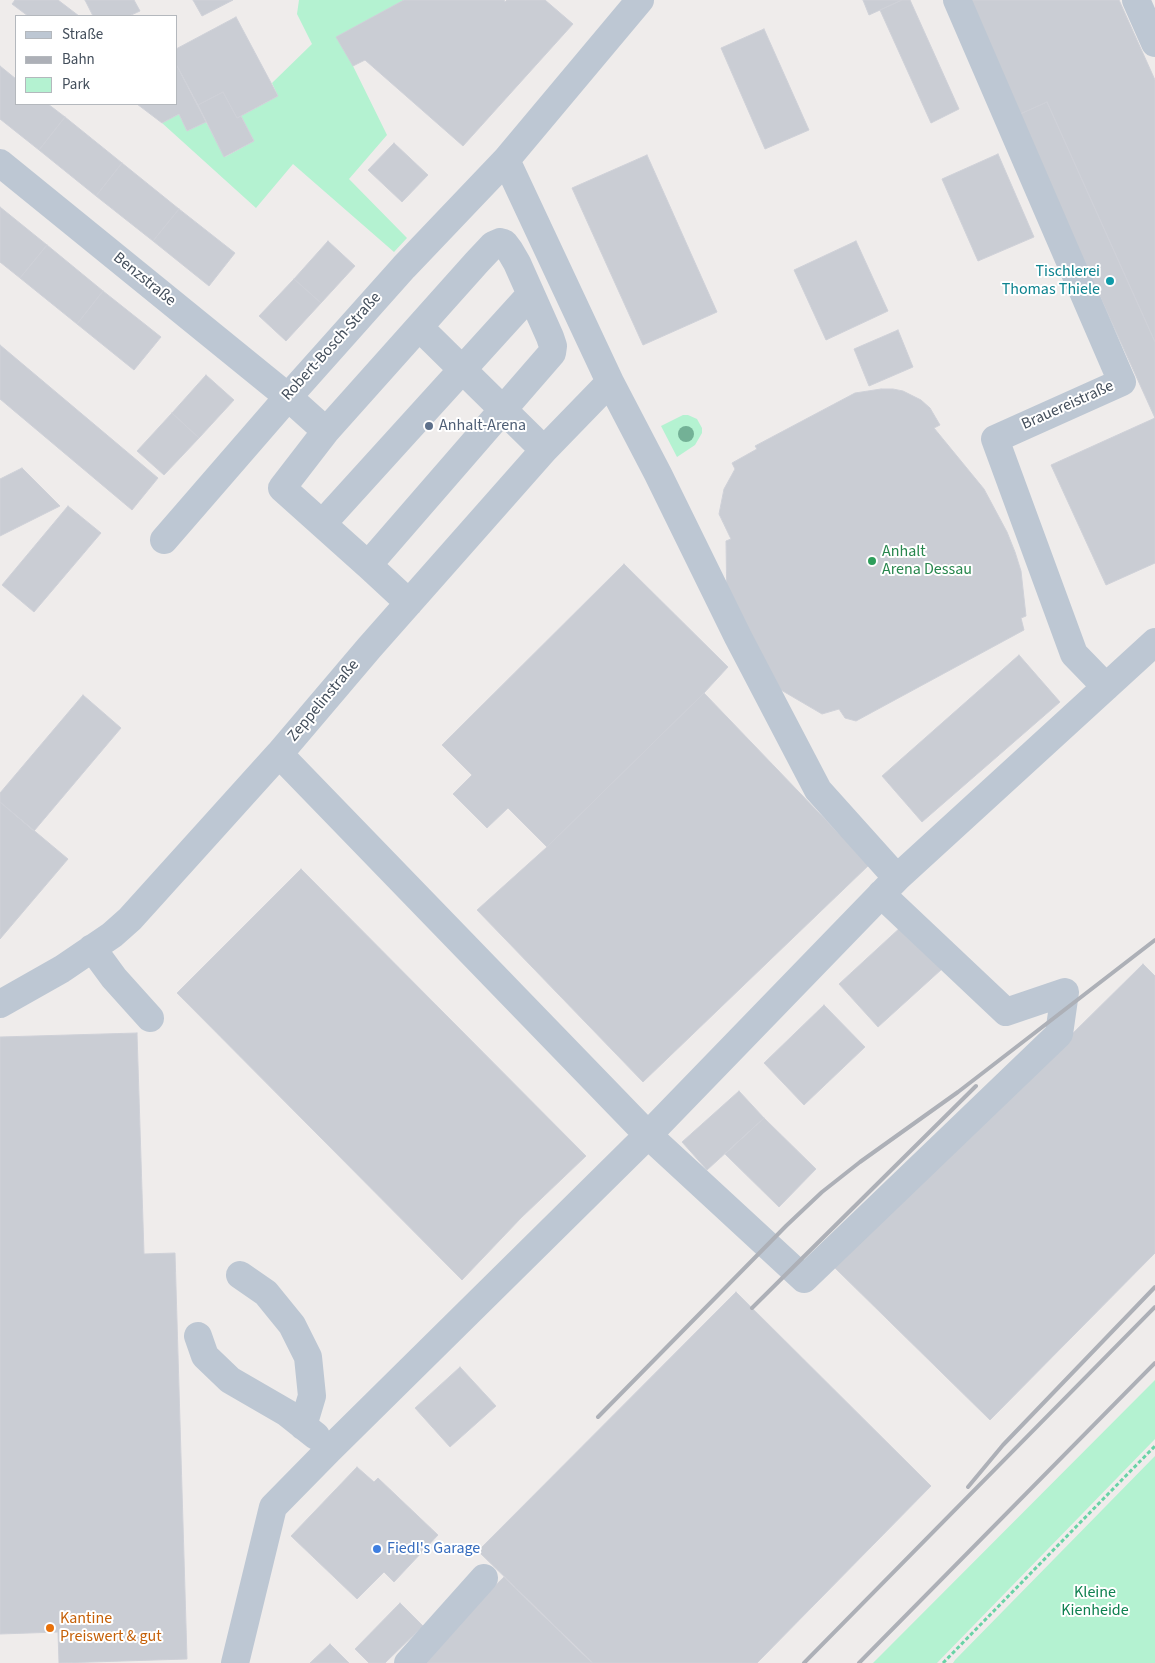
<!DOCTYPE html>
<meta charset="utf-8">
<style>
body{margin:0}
#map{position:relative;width:1155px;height:1663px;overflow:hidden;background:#efeceb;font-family:"Source Sans 3",sans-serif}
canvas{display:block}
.legend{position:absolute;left:15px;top:15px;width:162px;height:90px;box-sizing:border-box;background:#fff;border:1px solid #b4b8bd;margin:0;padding:6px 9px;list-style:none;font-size:15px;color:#434e5b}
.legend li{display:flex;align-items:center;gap:10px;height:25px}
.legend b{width:25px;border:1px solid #b4b8bd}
</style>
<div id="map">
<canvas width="1155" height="1663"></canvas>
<ul class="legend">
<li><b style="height:6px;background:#bdc7d3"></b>Straße</li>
<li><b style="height:6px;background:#adb0b7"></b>Bahn</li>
<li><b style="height:14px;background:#b4f2d1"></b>Park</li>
</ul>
</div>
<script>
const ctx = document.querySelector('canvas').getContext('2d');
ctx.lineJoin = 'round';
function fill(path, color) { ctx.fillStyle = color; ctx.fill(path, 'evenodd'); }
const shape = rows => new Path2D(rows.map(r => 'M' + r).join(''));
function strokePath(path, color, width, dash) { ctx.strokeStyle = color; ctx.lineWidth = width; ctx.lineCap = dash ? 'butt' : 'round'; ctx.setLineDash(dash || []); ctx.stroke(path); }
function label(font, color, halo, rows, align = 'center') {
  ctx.font = font + ' "Source Sans 3",sans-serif'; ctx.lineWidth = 4; ctx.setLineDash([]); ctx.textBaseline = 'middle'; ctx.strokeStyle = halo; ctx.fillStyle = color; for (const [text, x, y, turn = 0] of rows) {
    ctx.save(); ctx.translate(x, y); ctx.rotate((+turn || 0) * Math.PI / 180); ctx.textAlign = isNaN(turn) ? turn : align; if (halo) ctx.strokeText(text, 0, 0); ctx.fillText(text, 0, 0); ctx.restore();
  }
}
fill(shape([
 [299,0,404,0,353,66,387,135,349,179,407,238,394,252,293,164,256,208,162,123,179,114,187,131,206,122,225,157,254,141,241,116,278,96,272,83,312,44,297,14],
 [683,415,688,415,697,419,702,428,702,433,695,445,677,457,661,426],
 [1155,1380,1155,1439,937,1663,873,1663],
 [1155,1456,1155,1663,953,1663,955,1660]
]), '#b4f2d1');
const building = shape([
 [15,0,58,0,79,16,28,16,12,4,15,0],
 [85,0,134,0,140,11,129,16,93,16,85,0],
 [193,0,233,0,202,16,193,0],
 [404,0,504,0,505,2,507,0,545,0,573,24,463,146,365,60,353,66,336,37,404,0],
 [863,0,902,0,869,15,863,0],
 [902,0,910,0,959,109,931,123,880,10,902,0],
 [966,0,1119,0,1155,80,1155,342,1047,102,1018,115,966,0],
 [236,17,278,96,237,118,223,92,198,105,176,64,176,49,236,17],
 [764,29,809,130,765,149,721,48,764,29],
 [176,64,206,122,187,131,179,114,162,123,137,104,176,104,176,64],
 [0,66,16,79,16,104,48,104,65,117,39,150,0,119,0,66],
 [223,92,237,118,241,116,254,141,224,157,198,105,223,92],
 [1047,102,1155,342,1155,418,1018,115,1047,102],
 [65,117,122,163,96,196,39,150,65,117],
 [394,143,428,175,402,202,368,170,394,143],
 [998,154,1034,237,978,261,942,179,998,154],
 [647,155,717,312,643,345,572,188,647,155],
 [122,163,179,209,153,241,96,196,122,163],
 [0,207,47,245,20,278,0,262,0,207],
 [179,209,235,253,209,286,153,241,179,209],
 [328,241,355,266,321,303,294,279,328,241],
 [856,241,888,311,826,340,794,270,856,241],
 [47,245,103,291,77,324,20,278,47,245],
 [294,279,321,303,286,341,259,316,294,279],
 [103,291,161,337,134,370,77,324,103,291],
 [898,330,913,367,869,386,854,349,898,330],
 [0,345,158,478,132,510,0,399,0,345],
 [206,375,234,400,199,438,172,413,206,375],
 [881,389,893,389,903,391,921,400,930,408,940,425,934,428,984,489,1007,532,1015,552,1021,571,1026,616,1021,618,1024,630,856,721,845,718,839,709,822,714,764,680,727,610,726,541,731,539,719,514,724,489,735,469,732,463,757,449,755,446,855,393,881,389],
 [172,413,199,438,164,475,137,451,172,413],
 [1155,418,1155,563,1106,585,1051,465,1155,418],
 [22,468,60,506,0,536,0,479,22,468],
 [68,506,101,533,34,612,2,585,68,506],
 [624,564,728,667,704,693,547,847,508,808,487,828,453,794,472,775,442,745,624,564],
 [1019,655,1060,702,922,822,882,776,1019,655],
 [704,693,869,865,643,1082,477,910,547,847,704,693],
 [83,695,121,728,34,831,0,802,0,793,83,695],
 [0,802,68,859,0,939,0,802],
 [301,869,586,1156,521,1218,462,1280,177,993,301,869],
 [902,926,942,969,878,1027,839,984,902,926],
 [1143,964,1155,976,1155,1253,990,1420,835,1268,1143,964],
 [824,1005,865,1047,804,1105,764,1063,824,1005],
 [137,1033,144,1254,175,1253,187,1659,59,1663,58,1632,0,1634,0,1037,137,1033],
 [739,1091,764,1118,707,1170,682,1142,739,1091],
 [764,1118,816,1169,779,1207,725,1154,764,1118],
 [736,1292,931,1486,757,1663,593,1663,478,1551,736,1292],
 [460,1367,496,1406,450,1447,415,1408,460,1367],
 [357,1467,374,1482,378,1478,438,1535,394,1582,384,1572,357,1599,291,1536,357,1467],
 [504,1577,560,1632,592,1663,416,1663,504,1577],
 [400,1603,423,1626,385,1663,369,1663,355,1649,400,1603],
 [330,1644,349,1663,310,1663,330,1644]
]);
fill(building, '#cacdd4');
strokePath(building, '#cfd1d8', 1);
strokePath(shape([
 [943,1663,1155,1446]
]), '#69d3a6', 3, [4, 2.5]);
strokePath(shape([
 [957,0,1122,382,995,439,1074,654,1106,687],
 [1136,0,1155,43],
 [0,163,288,397,326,431],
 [500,242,504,243,510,251,517,263,550,337,553,346,552,353,368,565,282,488,326,431,477,262,493,245,500,242],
 [419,327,544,450],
 [610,382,658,474,738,637,818,790,897,878],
 [322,524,530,295],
 [164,540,288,397,404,267,506,160],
 [368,565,409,603],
 [279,754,648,1135,804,1279,1059,1034,1065,992,1006,1012,881,894],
 [92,948,114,978,150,1018],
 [0,1004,62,969,112,935,130,919,279,754,369,648,544,450,610,382,506,160,640,0],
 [240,1275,266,1293,292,1325,308,1357,312,1396,303,1426],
 [198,1336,205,1356,230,1380,287,1413,316,1436],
 [235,1663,273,1507,329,1450,648,1135,897,878,1155,642],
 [408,1663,484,1578]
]), '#bdc7d3', 28);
strokePath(shape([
 [752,1308,976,1086],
 [598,1417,786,1226,822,1192,860,1162,958,1092,1155,940],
 [968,1487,1003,1445,1155,1287],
 [804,1663,1155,1307],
 [859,1663,1155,1363]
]), '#adb0b7', 4);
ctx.fillStyle = '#73b196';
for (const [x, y] of [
 [686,434]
]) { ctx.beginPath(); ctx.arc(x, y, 8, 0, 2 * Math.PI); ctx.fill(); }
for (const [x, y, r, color] of [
 [1110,281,5,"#0f9aa8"],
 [429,426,5,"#5c6f8a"],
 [872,561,5,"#2e9e5b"],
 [377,1549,5,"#3f7fe0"],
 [50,1628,5,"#e8710a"]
]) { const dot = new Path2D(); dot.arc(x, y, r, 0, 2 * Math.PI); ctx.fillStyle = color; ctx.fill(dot); strokePath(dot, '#fff', 2); }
label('16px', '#0d838f', '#fff', [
 ["Tischlerei",1100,272],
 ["Thomas Thiele",1100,290]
], 'right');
label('16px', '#434e5b', '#fff', [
 ["Benzstraße",144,280,39],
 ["Robert-Bosch-Straße",332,347,-48],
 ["Brauereistraße",1068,406,-24],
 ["Zeppelinstraße",324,701,-50]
]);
label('16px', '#4e5e75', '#fff', [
 ["Anhalt-Arena",439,426]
], 'left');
label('16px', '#27864d', '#fff', [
 ["Anhalt",882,552],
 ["Arena Dessau",882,570]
], 'left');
label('16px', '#366cbe', '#fff', [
 ["Fiedl's Garage",387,1549]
], 'left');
label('16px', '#0e8150', '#fff', [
 ["Kleine",1095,1593],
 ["Kienheide",1095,1611]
]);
label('16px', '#c56008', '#fff', [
 ["Kantine",60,1619],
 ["Preiswert & gut",60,1637]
], 'left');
</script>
